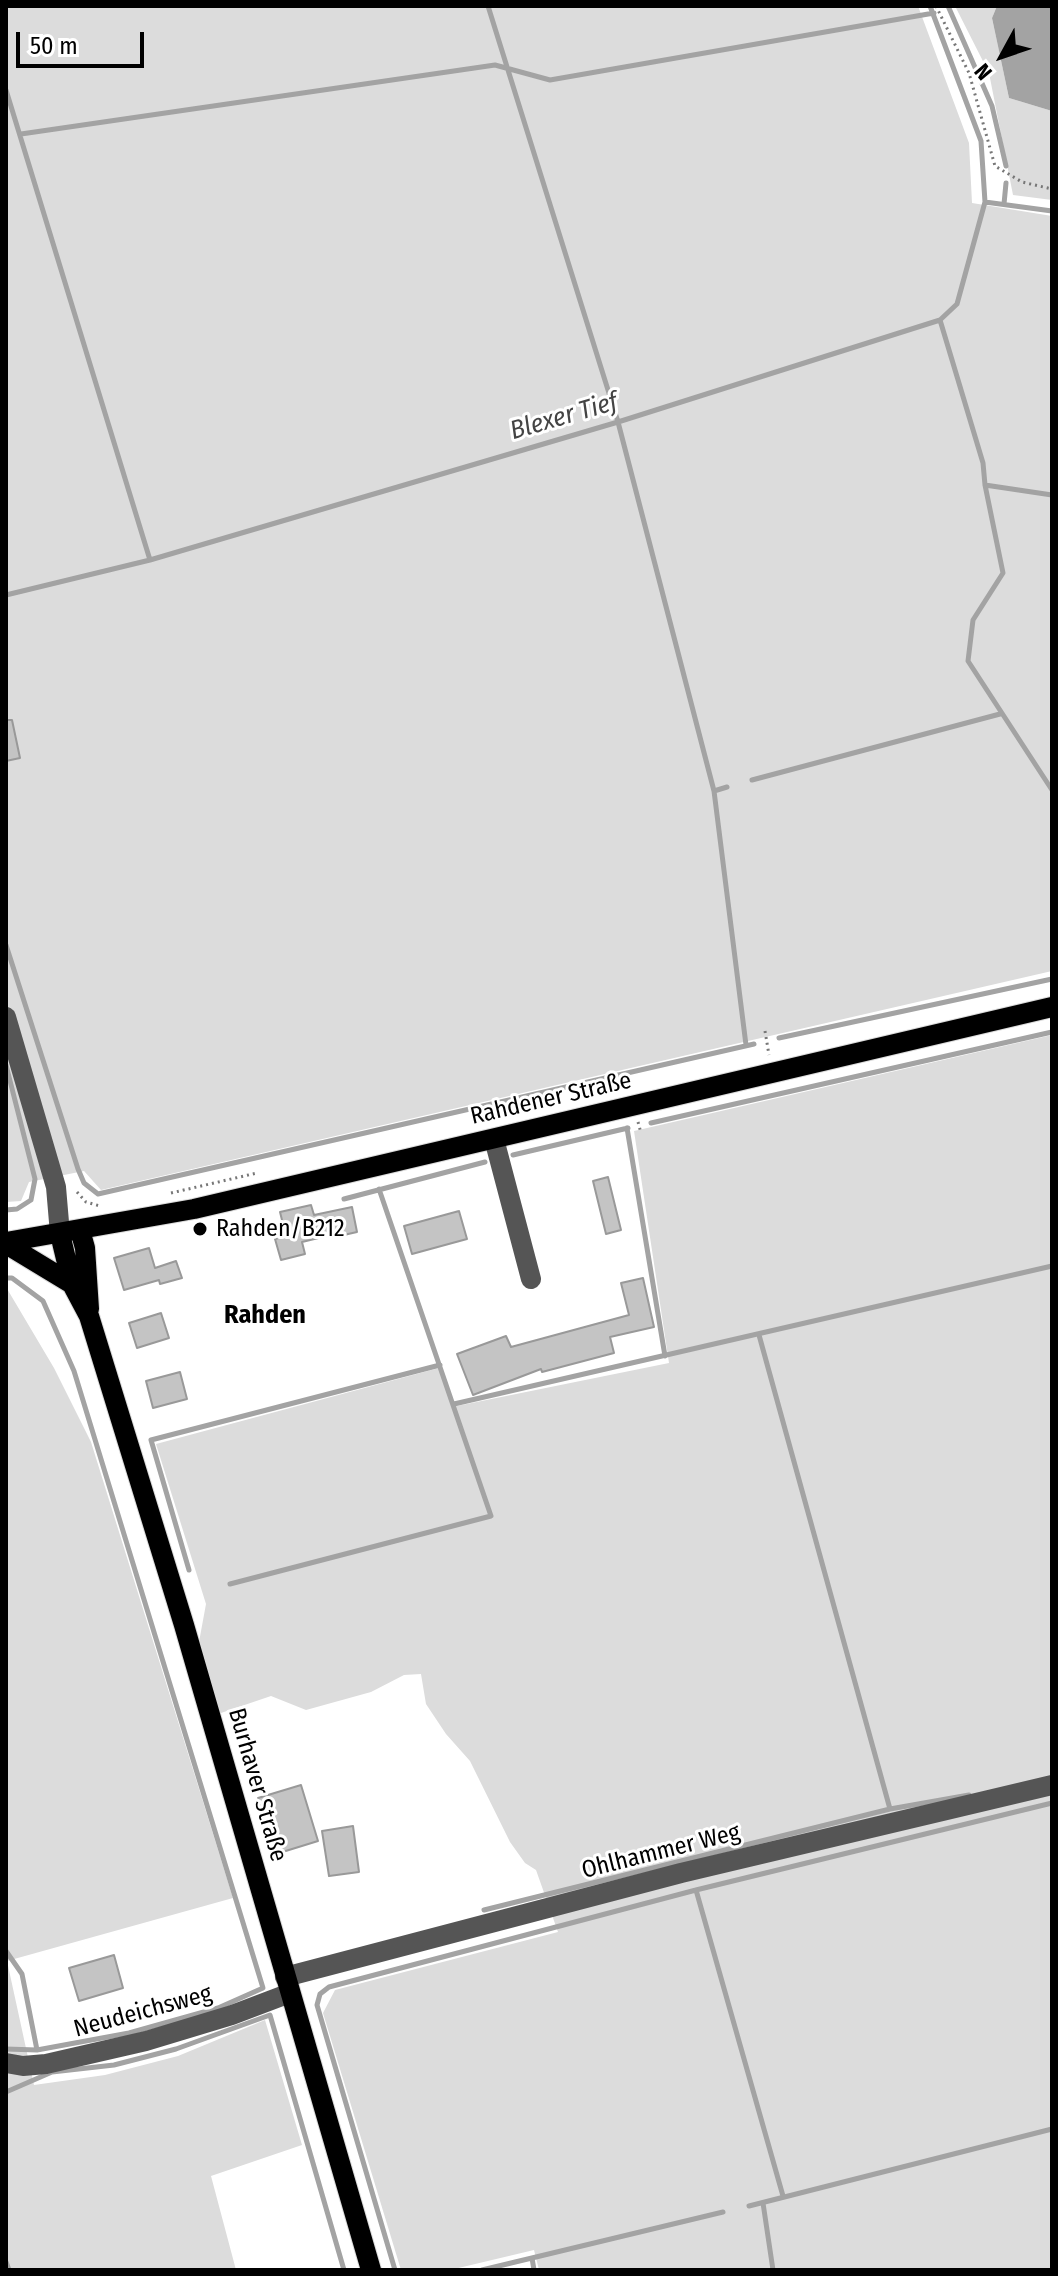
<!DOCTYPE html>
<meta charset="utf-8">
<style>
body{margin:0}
#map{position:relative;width:1058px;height:2276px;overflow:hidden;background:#fff;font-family:"Fira Sans Condensed",sans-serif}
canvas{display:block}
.frame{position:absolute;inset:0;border:8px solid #000;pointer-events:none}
.north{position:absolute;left:962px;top:16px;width:80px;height:80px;-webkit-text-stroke:6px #fff;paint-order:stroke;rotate:230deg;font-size:22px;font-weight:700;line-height:32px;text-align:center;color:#000}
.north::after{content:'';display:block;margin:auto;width:28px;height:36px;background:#000;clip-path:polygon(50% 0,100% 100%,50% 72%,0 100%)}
.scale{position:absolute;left:16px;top:32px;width:128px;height:36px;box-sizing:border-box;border:4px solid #000;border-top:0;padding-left:10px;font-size:24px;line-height:28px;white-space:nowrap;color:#000;-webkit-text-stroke:6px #fff;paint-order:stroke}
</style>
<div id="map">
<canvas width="1058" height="2276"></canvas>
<div class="frame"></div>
<div class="north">N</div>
<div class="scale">50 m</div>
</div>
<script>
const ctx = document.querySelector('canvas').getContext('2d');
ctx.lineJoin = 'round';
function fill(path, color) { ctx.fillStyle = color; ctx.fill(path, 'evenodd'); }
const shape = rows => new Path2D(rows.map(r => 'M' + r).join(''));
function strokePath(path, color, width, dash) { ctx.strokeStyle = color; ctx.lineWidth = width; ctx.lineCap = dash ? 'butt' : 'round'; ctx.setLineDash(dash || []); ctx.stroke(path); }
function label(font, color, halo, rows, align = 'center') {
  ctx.font = font + ' "Fira Sans Condensed",sans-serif'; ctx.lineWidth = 6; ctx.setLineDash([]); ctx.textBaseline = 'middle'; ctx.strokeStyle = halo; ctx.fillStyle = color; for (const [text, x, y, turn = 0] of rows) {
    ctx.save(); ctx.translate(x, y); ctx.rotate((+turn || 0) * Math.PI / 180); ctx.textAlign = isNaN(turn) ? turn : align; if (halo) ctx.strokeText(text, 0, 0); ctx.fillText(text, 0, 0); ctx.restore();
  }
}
fill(shape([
 [6,6,918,6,969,143,972,203,1052,216,1052,971,101,1190,84,1171,29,1182,21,1201,6,1202],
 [955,6,997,6,992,18,1009,98,1052,111,1052,200,1013,195,989,73],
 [1052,1035,1052,2270,539,2270,534,2250,450,2270,401,2270,323,2013,335,1990,558,1932,536,1870,525,1863,510,1842,470,1761,446,1734,426,1704,421,1674,404,1675,371,1692,306,1710,271,1696,218,1714,199,1642,206,1604,156,1444,439,1368,452,1407,669,1363,634,1131],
 [6,1287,54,1368,91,1442,233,1898,7,1961,34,2085,105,2075,178,2056,265,2020,302,2145,211,2176,236,2270,6,2270]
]), '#dcdcdc');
fill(shape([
 [997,6,1052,6,1052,111,1009,98,992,18]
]), '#a3a3a3');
strokePath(shape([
 [488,6,618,422,714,791,746,1045],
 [930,6,981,141,985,202],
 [948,6,992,106,1006,166],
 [6,90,150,560],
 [21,134,495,65,550,80,934,13],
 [1004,204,1006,183],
 [940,320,983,463,985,485,1003,573,973,620,968,661,1052,790],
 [985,485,1052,495],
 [6,595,150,560,618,422,940,320,957,304,985,202,1052,211],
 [752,780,1000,714],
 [714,791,727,787],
 [6,945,78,1169,84,1183,98,1194,754,1044],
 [779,1038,1052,979],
 [6,1065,35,1179,31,1200,17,1209,6,1210],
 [651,1123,1052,1032],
 [627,1128,665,1356],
 [513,1155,628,1128],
 [344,1199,485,1162],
 [6,1278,12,1278,43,1301,74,1371,263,1988,218,2008,129,2033,37,2050,6,2049],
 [759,1335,890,1809],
 [454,1404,1052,1266],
 [189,1570,151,1440,440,1365],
 [230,1584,491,1516,379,1189],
 [696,1890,783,2196],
 [484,1910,890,1809,969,1795],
 [6,1951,22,1974,37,2050],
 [6,2092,52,2072,114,2065,176,2049,270,2015,344,2270],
 [763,2203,773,2270],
 [749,2206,1052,2129],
 [532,2258,534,2270],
 [6,2262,9,2270],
 [395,2270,317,2005,320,1994,329,1987,696,1890,1052,1803],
 [482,2270,723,2212]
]), '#a3a3a3', 5);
const building = shape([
 [6,720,12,720,20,758,6,761,6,720],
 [608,1177,621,1230,606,1234,593,1181,608,1177],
 [311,1205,314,1215,352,1207,357,1232,335,1237,335,1234,302,1242,305,1254,281,1260,275,1239,286,1236,280,1212,311,1205],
 [459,1211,467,1239,412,1254,404,1226,459,1211],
 [149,1248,155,1268,176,1261,182,1278,160,1284,159,1280,124,1290,114,1258,149,1248],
 [643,1278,654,1327,610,1337,614,1353,542,1372,541,1369,473,1395,457,1354,506,1336,511,1347,629,1315,621,1283,643,1278],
 [161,1313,169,1338,137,1348,129,1323,161,1313],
 [180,1372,187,1399,153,1408,146,1381,180,1372],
 [301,1785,318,1841,276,1854,258,1798,301,1785],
 [353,1826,359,1872,329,1876,322,1831,353,1826],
 [114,1955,123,1988,79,2001,69,1968,114,1955]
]);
fill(building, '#c4c4c4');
strokePath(building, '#999', 2);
const major = shape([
 [80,1230,85,1248,89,1309],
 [60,1234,72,1284,89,1316,184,1625,371,2270],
 [6,1242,194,1209,1052,1007],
 [6,1244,72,1284]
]);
strokePath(major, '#dbdbdb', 22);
strokePath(shape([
 [936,6,969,73,995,166,1022,182,1052,189],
 [765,1031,769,1055],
 [638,1122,641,1133],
 [77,1192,86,1202,100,1206],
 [171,1193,257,1173]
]), '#777', 3, [2, 4]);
strokePath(shape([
 [6,1017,56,1187,60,1234],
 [494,1139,531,1279],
 [285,1977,681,1873,1052,1785],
 [6,2063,23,2066,46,2064,146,2041,232,2015,290,1993]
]), '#555', 20);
strokePath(major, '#000', 20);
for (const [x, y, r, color] of [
 [200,1229,8,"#000"]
]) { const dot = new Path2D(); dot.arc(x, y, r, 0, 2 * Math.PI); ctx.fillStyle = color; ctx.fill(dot); strokePath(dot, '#fff', 3); }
label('24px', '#000', '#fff', [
 ["Rahdener Straße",551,1099,-13],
 ["Burhaver Straße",257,1785,74],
 ["Ohlhammer Weg",661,1852,-14],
 ["Neudeichsweg",143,2012,-15]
]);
label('24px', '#000', '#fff', [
 ["Rahden/B212",216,1229]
], 'left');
label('italic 26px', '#444', '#fff', [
 ["Blexer Tief",564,417,-16]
]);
label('bold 26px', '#000', '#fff', [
 ["Rahden",265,1316]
]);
</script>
